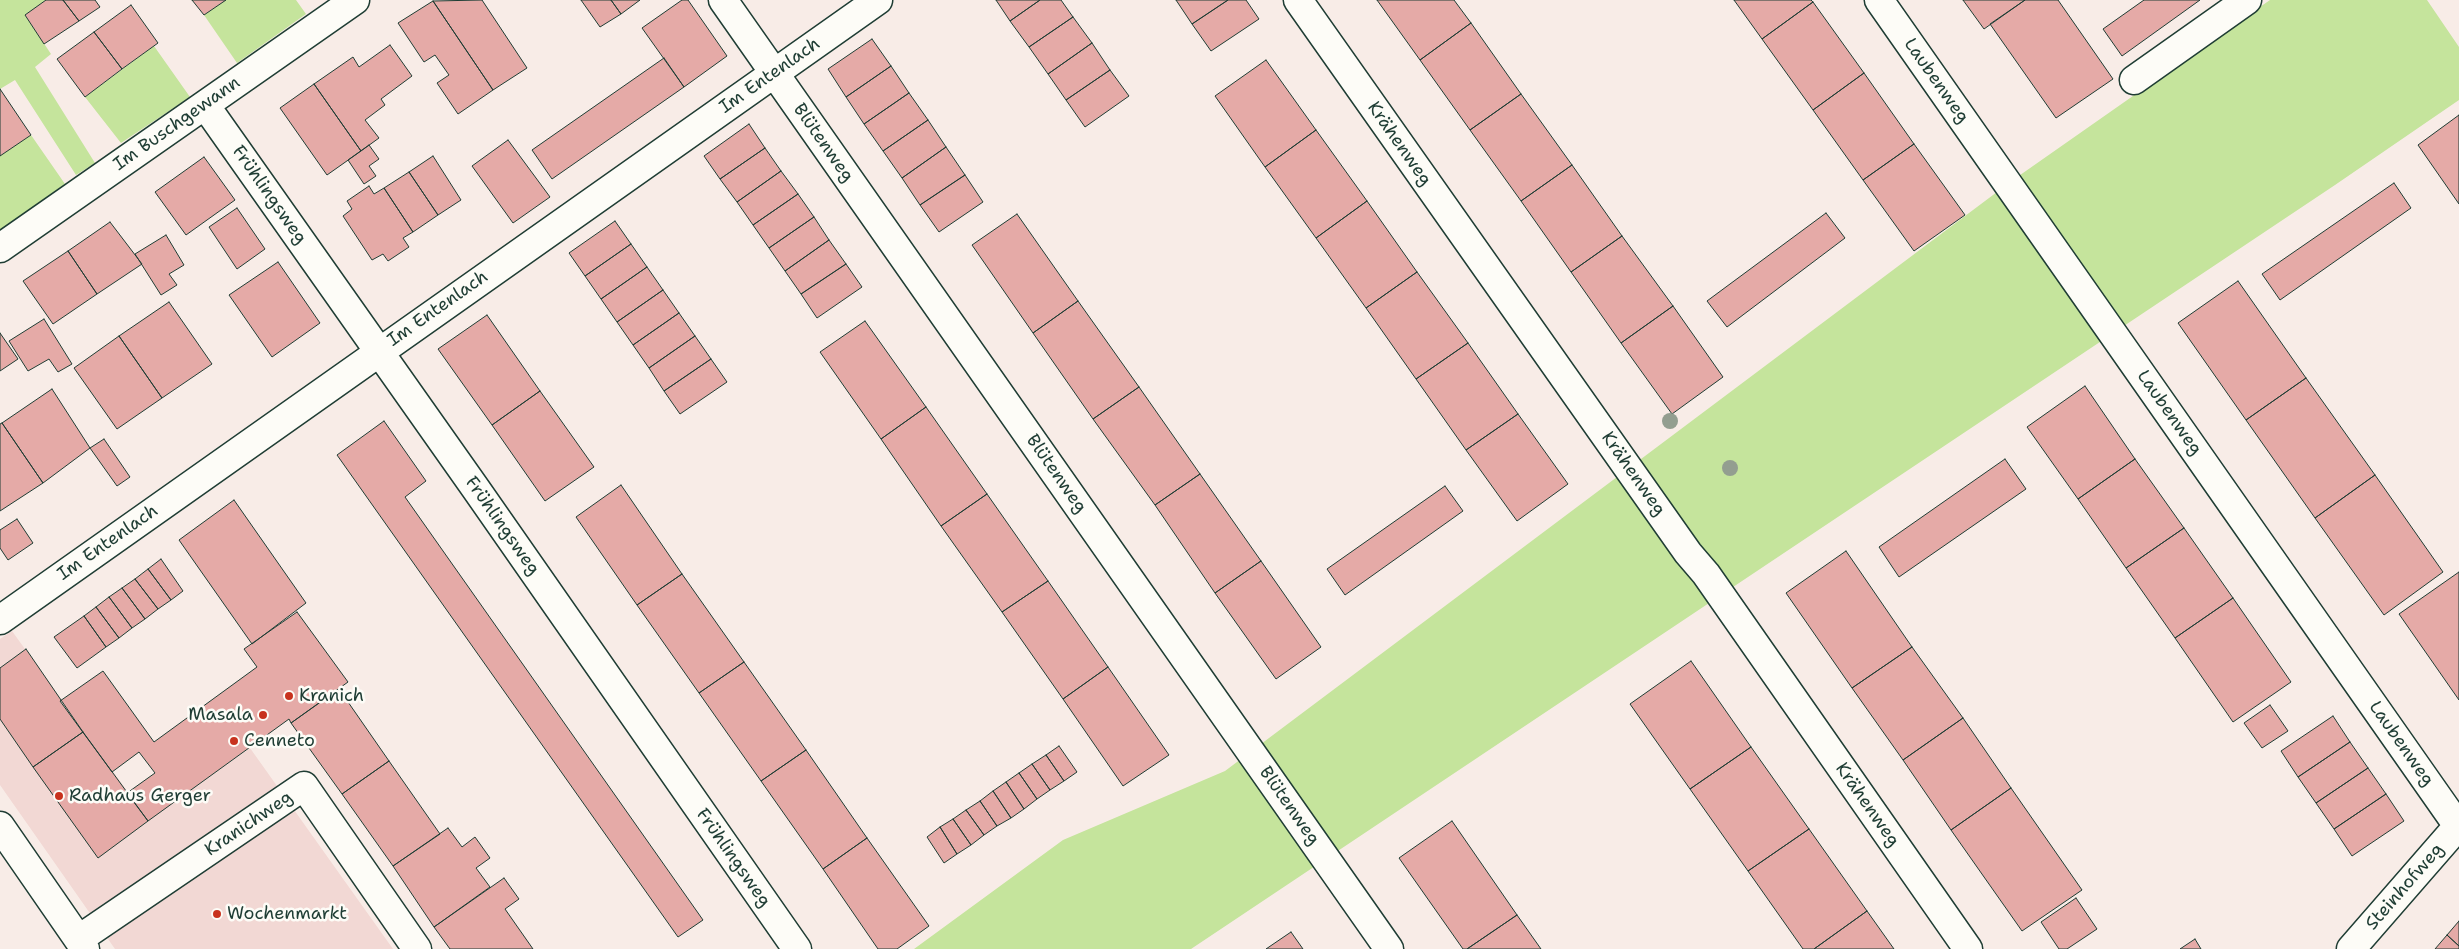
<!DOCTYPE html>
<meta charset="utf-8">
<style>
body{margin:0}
canvas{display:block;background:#f8ece7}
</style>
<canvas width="2459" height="949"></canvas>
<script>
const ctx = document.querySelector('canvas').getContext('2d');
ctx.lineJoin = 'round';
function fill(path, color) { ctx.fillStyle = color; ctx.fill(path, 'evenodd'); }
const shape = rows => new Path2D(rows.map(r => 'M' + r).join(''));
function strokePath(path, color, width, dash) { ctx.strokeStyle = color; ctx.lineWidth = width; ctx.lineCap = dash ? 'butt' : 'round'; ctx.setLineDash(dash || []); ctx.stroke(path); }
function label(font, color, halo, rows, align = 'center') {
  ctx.font = font + ' "Shantell Sans",sans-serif'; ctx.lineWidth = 5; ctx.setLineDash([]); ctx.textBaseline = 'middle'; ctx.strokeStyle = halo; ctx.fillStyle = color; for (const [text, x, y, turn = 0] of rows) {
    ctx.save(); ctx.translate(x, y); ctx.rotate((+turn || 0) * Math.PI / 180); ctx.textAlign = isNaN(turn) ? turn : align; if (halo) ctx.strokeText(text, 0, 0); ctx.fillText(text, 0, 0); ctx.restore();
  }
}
fill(shape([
 [12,631,148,820,250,748,393,949,115,949,0,785,0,639]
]), '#f2d8d4');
fill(shape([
 [0,0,46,0,25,15,51,54,35,67,95,163,76,175,15,80,0,89],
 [226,0,296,0,306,14,237,63,204,15],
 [2270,0,2427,0,2459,47,2459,100,2335,185,1191,949,914,949,1063,840,1225,771,2013,180],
 [154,46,190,97,121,143,85,97],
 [31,135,65,184,0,230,0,156]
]), '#c5e49c');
const building = shape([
 [46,0,63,0,79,21,44,44,25,15,46,0],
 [63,0,95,0,100,7,79,21,63,0],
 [192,0,226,0,204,15,192,0],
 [482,0,527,68,493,90,433,1,482,0],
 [581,0,611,0,621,14,600,27,581,0],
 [611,0,640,0,621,14,611,0],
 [682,0,688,0,727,56,684,87,642,28,682,0],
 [996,0,1040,0,1010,21,996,0],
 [1040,0,1061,0,1073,17,1029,47,1010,21,1040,0],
 [1176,0,1228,0,1192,24,1176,0],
 [1228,0,1246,0,1259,19,1211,51,1192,24,1228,0],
 [1377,0,1454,0,1471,23,1420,60,1377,0],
 [1734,0,1811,0,1813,2,1762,39,1734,0],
 [1963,0,2025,0,1984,29,1963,0],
 [2025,0,2058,0,2113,79,2056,118,1990,24,2025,0],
 [2144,0,2200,0,2122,56,2103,29,2144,0],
 [433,1,493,90,458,114,437,83,449,75,435,55,424,62,398,23,433,1],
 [1813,2,1864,73,1813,110,1762,39,1813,2],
 [131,5,158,43,122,69,94,32,131,5],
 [1073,17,1092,43,1048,74,1029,47,1073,17],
 [1471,23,1521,94,1470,130,1420,60,1471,23],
 [94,32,122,69,85,97,57,59,94,32],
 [872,39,891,66,846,97,828,69,872,39],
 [1092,43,1110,70,1066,100,1048,74,1092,43],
 [390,45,412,76,381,99,385,105,365,120,379,138,361,151,314,84,353,57,359,67,390,45],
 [664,58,684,87,552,179,532,150,664,58],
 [1266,60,1316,130,1265,167,1215,96,1266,60],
 [891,66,909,93,864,124,846,97,891,66],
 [1110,70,1129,96,1085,127,1066,100,1110,70],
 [1864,73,1914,144,1863,180,1813,110,1864,73],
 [314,84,361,151,327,175,280,108,314,84],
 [0,89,31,135,0,156,0,89],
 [909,93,928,120,883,151,864,124,909,93],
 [1521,94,1572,165,1521,201,1470,130,1521,94],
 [2459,115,2459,204,2418,145,2459,115],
 [928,120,946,147,902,178,883,151,928,120],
 [749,124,765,148,720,179,704,156,749,124],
 [1316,130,1367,201,1316,238,1265,167,1316,130],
 [508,140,550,197,513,223,472,166,508,140],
 [1914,144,1965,215,1914,251,1863,180,1914,144],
 [369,145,379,159,369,166,376,176,364,184,348,160,369,145],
 [946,147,965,175,920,205,902,178,946,147],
 [765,148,781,171,737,202,720,179,765,148],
 [433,156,461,200,438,215,409,172,433,156],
 [204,157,235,200,186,235,155,192,204,157],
 [1572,165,1622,236,1571,272,1521,201,1572,165],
 [781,171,798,194,753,225,737,202,781,171],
 [409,172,438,215,413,232,384,188,409,172],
 [965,175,983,202,939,232,920,205,965,175],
 [2394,183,2411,208,2280,300,2262,274,2394,183],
 [369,186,374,194,384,188,413,232,403,238,409,247,388,261,383,254,372,260,343,216,352,209,347,201,369,186],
 [798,194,814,217,769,248,753,225,798,194],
 [1367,201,1417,272,1366,308,1316,238,1367,201],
 [237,208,265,249,237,269,209,227,237,208],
 [1826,213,1845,238,1727,327,1707,301,1826,213],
 [1017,214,1078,301,1033,333,972,245,1017,214],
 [814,217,829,240,785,271,769,248,814,217],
 [615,221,631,244,585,276,569,253,615,221],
 [110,222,142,264,97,294,68,251,110,222],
 [166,235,184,265,169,274,177,285,161,295,135,254,166,235],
 [1622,236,1673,306,1621,343,1571,272,1622,236],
 [829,240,846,264,801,294,785,271,829,240],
 [631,244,647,267,601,299,585,276,631,244],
 [68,251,97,294,53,324,23,281,68,251],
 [278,262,320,323,272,357,229,295,278,262],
 [846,264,862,287,817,318,801,294,846,264],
 [647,267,663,290,617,322,601,299,647,267],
 [1417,272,1468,343,1416,379,1366,308,1417,272],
 [2238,281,2306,378,2246,420,2178,323,2238,281],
 [663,290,679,313,633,345,617,322,663,290],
 [1078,301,1139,387,1093,419,1033,333,1078,301],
 [169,302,212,364,162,398,119,336,169,302],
 [1673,306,1723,377,1672,414,1621,343,1673,306],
 [679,313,695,336,649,368,633,345,679,313],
 [487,315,540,391,492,425,438,349,487,315],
 [44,319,72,364,58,372,49,359,28,371,9,341,44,319],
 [865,321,926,407,881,439,820,352,865,321],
 [0,333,18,359,0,371,0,333],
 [119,336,162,398,117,429,74,368,119,336],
 [695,336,711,359,664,391,649,368,695,336],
 [1468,343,1518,414,1466,450,1416,379,1468,343],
 [711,359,727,382,680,414,664,391,711,359],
 [2306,378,2375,475,2315,518,2246,420,2306,378],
 [2085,386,2135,459,2078,499,2027,427,2085,386],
 [1139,387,1200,474,1155,505,1093,419,1139,387],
 [52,389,90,448,43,483,2,423,52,389],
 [540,391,594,467,545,501,492,425,540,391],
 [926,407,987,494,941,526,881,439,926,407],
 [1518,414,1568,484,1517,521,1466,450,1518,414],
 [384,421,426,481,405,497,703,920,678,937,337,455,384,421],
 [2,423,43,483,0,511,0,424,2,423],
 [104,439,130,477,117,486,90,448,104,439],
 [2005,459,2026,489,1899,577,1879,547,2005,459],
 [2135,459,2184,528,2126,568,2078,499,2135,459],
 [1200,474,1261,561,1215,593,1155,505,1200,474],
 [2375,475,2443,572,2384,615,2315,518,2375,475],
 [621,485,682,574,637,605,576,517,621,485],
 [1445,486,1463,511,1345,595,1327,569,1445,486],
 [987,494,1048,581,1002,612,941,526,987,494],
 [234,500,306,603,252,644,179,540,234,500],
 [17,519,33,543,8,560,0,548,0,530,17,519],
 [2184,528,2233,598,2175,638,2126,568,2184,528],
 [1846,551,1912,647,1852,688,1786,593,1846,551],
 [161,559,183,591,171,600,148,569,161,559],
 [1261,561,1321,647,1276,679,1215,593,1261,561],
 [148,569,171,600,158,609,135,579,148,569],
 [2459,572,2459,700,2399,614,2459,572],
 [682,574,744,662,699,693,637,605,682,574],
 [135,579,158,609,145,619,122,588,135,579],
 [1048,581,1108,667,1063,699,1002,612,1048,581],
 [122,588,145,619,132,628,109,597,122,588],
 [109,597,132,628,119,638,96,607,109,597],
 [2233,598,2291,682,2233,722,2175,638,2233,598],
 [96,607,119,638,106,647,84,616,96,607],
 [297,612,348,682,291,723,289,719,148,821,127,793,155,773,139,752,112,772,60,701,103,671,154,742,257,667,244,649,297,612],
 [84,616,106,647,77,668,54,637,84,616],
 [1912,647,1963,718,1903,760,1852,688,1912,647],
 [26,649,83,732,33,767,0,719,0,668,26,649],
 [1691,661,1751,747,1690,789,1630,704,1691,661],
 [744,662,806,750,761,781,699,693,744,662],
 [1108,667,1169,755,1123,786,1063,699,1108,667],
 [339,689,389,761,342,794,291,723,339,689],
 [2270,705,2288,731,2262,748,2244,723,2270,705],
 [2333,716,2350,742,2298,777,2281,751,2333,716],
 [1963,718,2011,788,1951,830,1903,760,1963,718],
 [83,732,148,821,98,858,33,767,83,732],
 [2350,742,2368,768,2316,803,2298,777,2350,742],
 [1059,746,1077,772,1064,781,1046,755,1059,746],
 [1751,747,1809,829,1748,871,1690,789,1751,747],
 [806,750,867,838,823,869,761,781,806,750],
 [1046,755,1064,781,1050,790,1032,764,1046,755],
 [389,761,440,834,393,866,342,794,389,761],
 [1032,764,1050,790,1037,799,1019,773,1032,764],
 [2368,768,2386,794,2334,829,2316,803,2368,768],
 [1019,773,1037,799,1024,809,1006,782,1019,773],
 [1006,782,1024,809,1011,818,993,791,1006,782],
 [2011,788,2082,890,2022,931,1951,830,2011,788],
 [993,791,1011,818,997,826,980,801,993,791],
 [2386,794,2404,821,2352,856,2334,829,2386,794],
 [980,801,997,826,984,835,966,810,980,801],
 [966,810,984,835,971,845,953,819,966,810],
 [953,819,971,845,957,854,940,827,953,819],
 [1452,821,1517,915,1467,949,1463,949,1399,858,1452,821],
 [940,827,957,854,944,863,927,837,940,827],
 [448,828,462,847,475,837,490,858,476,868,490,887,434,927,393,866,448,828],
 [1809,829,1867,911,1814,949,1803,949,1748,871,1809,829],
 [867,838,929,926,897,949,878,949,823,869,867,838],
 [504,878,519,899,505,909,533,949,450,949,434,927,504,878],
 [2076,898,2097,929,2067,949,2059,949,2041,922,2076,898],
 [1867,911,1894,949,1814,949,1867,911],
 [1517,915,1541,949,1467,949,1517,915],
 [2459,921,2459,946,2447,935,2459,921],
 [1291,932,1303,949,1266,949,1291,932],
 [2447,935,2459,946,2459,949,2435,949,2447,935],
 [2195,939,2201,949,2180,949,2195,939]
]);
fill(building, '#e5aaa7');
strokePath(building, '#1f3d34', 1);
const minor = shape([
 [723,0,1389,949],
 [1298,0,1688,553,1706,574,1968,949],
 [1879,0,2458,826],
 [2134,80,2247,0],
 [205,105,476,489,797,949],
 [0,248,355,0],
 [0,620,878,0],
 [0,826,85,949],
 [79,939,304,786,417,949],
 [2351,949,2459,825]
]);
strokePath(minor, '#1f3d34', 31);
strokePath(minor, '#fdfcf7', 28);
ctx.fillStyle = '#939e90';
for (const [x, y] of [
 [1670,421],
 [1730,468]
]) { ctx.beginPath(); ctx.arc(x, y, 8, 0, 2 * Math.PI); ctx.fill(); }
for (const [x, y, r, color] of [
 [289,696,5,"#c8321e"],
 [263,715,5,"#c8321e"],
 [234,741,5,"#c8321e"],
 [59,796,5,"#c8321e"],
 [217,914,5,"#c8321e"]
]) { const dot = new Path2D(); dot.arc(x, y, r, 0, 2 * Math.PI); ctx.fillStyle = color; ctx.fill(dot); strokePath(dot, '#fdfcf7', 2); }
label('18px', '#1f3d34', '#fdfcf7', [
 ["Im Entenlach",770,76,-35],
 ["Laubenweg",1936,81,55],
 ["Im Buschgewann",177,124,-35],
 ["Blütenweg",823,143,55],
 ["Krähenweg",1399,144,55],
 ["Frühlingsweg",269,195,55],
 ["Im Entenlach",438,309,-35],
 ["Laubenweg",2169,413,55],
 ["Blütenweg",1056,474,55],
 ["Krähenweg",1633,474,55],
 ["Frühlingsweg",502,526,55],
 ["Im Entenlach",108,543,-35],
 ["Laubenweg",2401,744,55],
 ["Krähenweg",1867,805,55],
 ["Blütenweg",1289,806,55],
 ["Kranichweg",249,824,-34],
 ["Frühlingsweg",733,858,55],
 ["Steinhofweg",2405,887,-49]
]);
label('18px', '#1f3d34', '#fdfcf7', [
 ["Kranich",299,696],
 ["Masala",253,715,"right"],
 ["Cenneto",244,741],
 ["Radhaus Gerger",69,796],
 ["Wochenmarkt",227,914]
], 'left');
</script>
